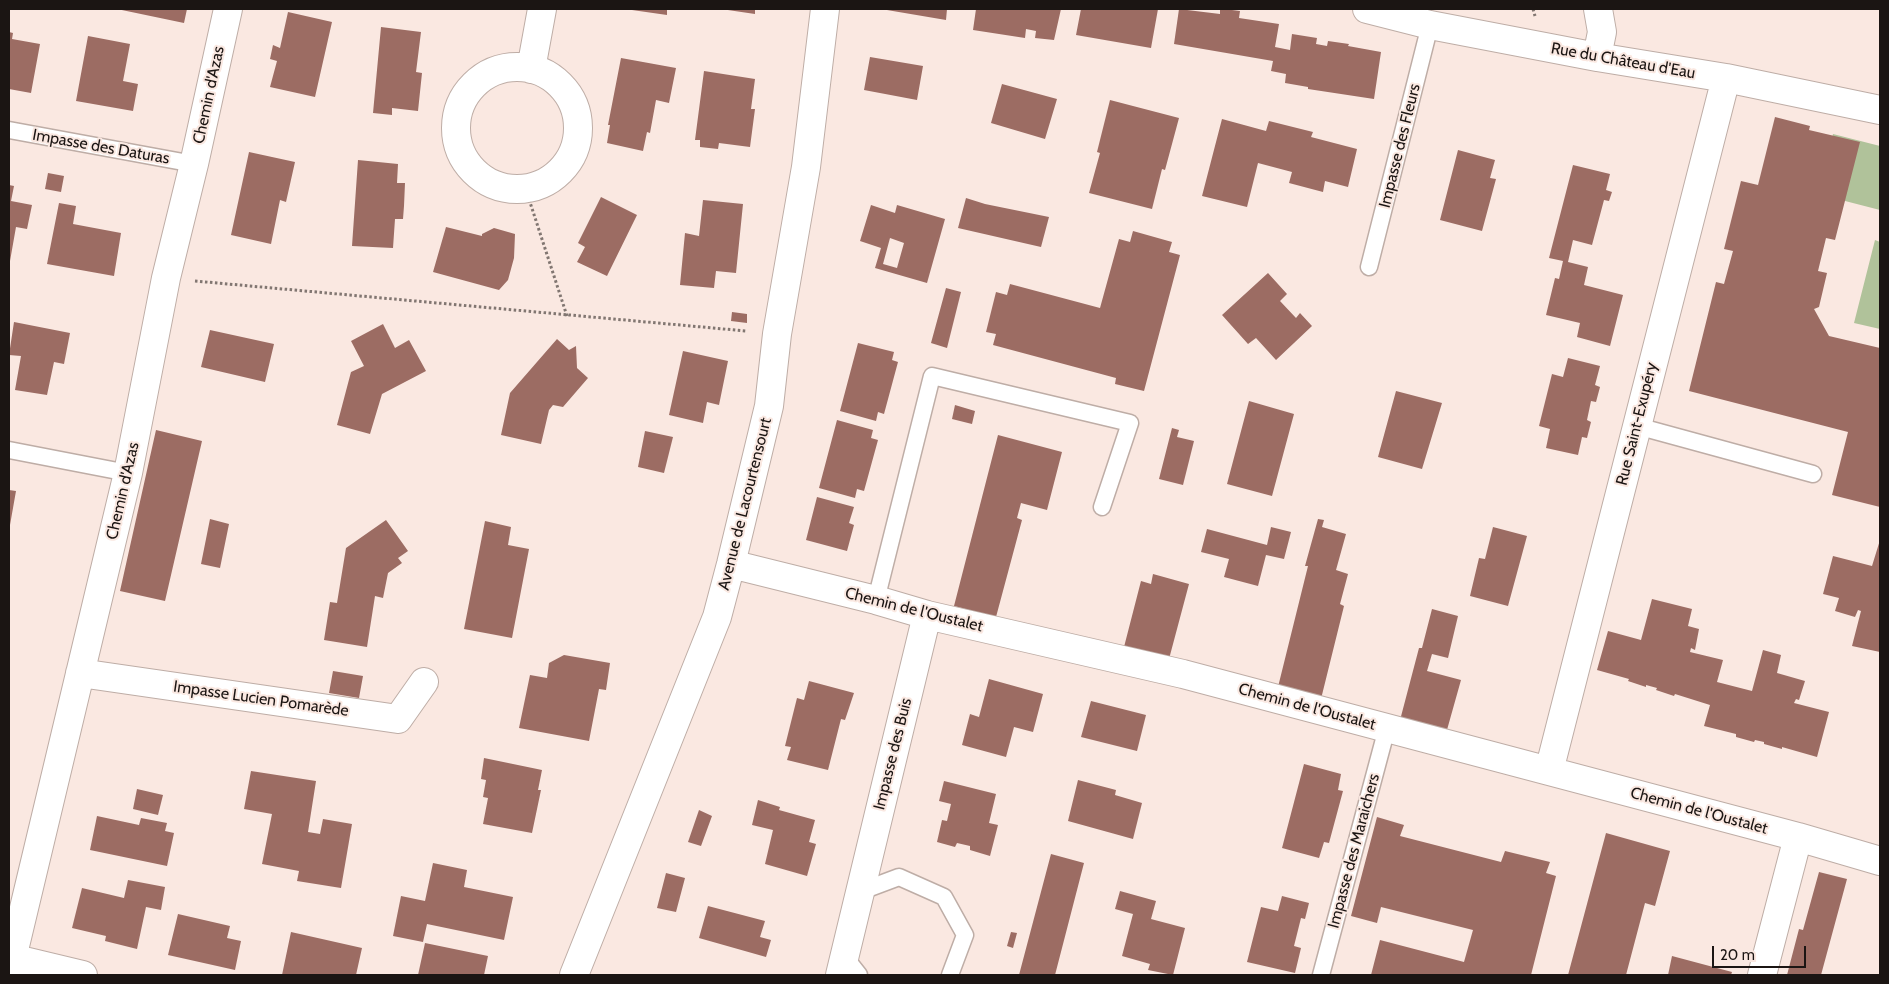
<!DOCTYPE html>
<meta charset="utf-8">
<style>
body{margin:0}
#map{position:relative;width:1889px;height:984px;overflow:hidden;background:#fae8e1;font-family:Cabin,sans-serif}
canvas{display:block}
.frame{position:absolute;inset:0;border:10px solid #1b1513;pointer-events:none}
.scale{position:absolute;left:1712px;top:946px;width:94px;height:22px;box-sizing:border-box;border:2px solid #1b1513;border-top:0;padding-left:6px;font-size:15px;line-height:18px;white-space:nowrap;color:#1b1513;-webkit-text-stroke:4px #fae8e1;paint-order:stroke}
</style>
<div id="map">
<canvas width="1889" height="984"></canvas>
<div class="frame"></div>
<div class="scale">20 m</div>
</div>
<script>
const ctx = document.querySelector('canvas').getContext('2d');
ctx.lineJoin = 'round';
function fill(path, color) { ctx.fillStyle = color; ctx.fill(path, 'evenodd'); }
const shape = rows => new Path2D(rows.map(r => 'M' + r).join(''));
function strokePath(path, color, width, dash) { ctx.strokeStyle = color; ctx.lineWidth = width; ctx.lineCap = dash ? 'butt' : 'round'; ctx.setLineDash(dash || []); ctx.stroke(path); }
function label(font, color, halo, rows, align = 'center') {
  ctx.font = font + ' Cabin,sans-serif'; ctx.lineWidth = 4; ctx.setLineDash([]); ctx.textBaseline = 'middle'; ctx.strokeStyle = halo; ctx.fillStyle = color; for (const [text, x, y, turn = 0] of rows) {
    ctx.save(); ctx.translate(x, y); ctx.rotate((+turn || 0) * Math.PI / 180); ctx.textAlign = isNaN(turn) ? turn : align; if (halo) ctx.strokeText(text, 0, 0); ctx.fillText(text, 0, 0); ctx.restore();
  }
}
fill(shape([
 [1833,134,1880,146,1880,210,1818,194],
 [1875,240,1880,242,1880,329,1854,323]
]), '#b0c29a');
fill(shape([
 [117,9,187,9,184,23],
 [625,9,667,9,667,15],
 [721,9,755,9,755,14],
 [881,9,947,9,946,20],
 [976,9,1061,9,1054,40,1035,38,1036,31,1026,29,1025,38,973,30],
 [1081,9,1158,9,1151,48,1076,35],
 [1179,9,1220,14,1220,9,1224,9,1240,11,1239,18,1279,24,1275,47,1290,50,1292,34,1317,38,1316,44,1327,46,1328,41,1349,44,1348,46,1381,52,1374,99,1308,89,1308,87,1285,83,1286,74,1271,71,1273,61,1174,44],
 [288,12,332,22,315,97,270,87,277,61,270,59,273,45,280,48],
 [381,27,421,32,416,72,422,73,418,111,392,108,392,115,373,113],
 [9,32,13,33,12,39,40,44,31,93,9,89],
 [88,36,130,44,123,81,138,84,133,111,76,101],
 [870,57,923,66,917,100,864,90],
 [621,58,676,68,669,103,656,100,650,133,647,132,643,151,607,143,610,125,608,125],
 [704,71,755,79,751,109,755,109,750,147,719,143,718,149,700,147,700,140,695,140],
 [1002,84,1057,99,1045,139,991,123],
 [1110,100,1179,118,1165,170,1162,169,1152,209,1089,193,1100,153,1097,152],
 [1775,117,1810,126,1809,130,1860,142,1835,240,1826,238,1818,271,1827,273,1819,307,1814,309,1829,336,1880,348,1880,507,1832,495,1848,432,1689,391,1716,282,1724,284,1733,251,1724,249,1741,181,1758,185],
 [1222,119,1266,131,1269,121,1313,132,1311,137,1357,149,1348,187,1325,181,1323,192,1289,183,1292,172,1258,163,1247,207,1202,196],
 [1458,150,1495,160,1490,178,1496,179,1482,231,1440,220],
 [249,152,295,162,286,202,280,200,271,244,231,235],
 [358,160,398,164,397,183,405,183,404,206,403,219,395,219,393,248,352,246],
 [1573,165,1610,174,1606,190,1612,192,1609,201,1604,200,1592,245,1573,240,1568,262,1588,267,1584,285,1623,295,1610,346,1577,337,1580,323,1546,315,1555,278,1559,279,1563,261,1549,258],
 [48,173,64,176,61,192,45,189],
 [9,185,14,186,11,201,32,205,27,229,16,227,10,261],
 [601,197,637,215,607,276,577,262,585,247,578,243],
 [966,198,985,204,1049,217,1041,247,958,228],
 [703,200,743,204,736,273,716,271,714,288,680,285,685,233,699,236],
 [59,203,76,206,73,224,121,233,114,276,47,264],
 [871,205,895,213,897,205,945,219,927,283,875,268,881,248,860,241],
 [890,238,904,243,897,268,883,264],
 [446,227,482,236,482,234,494,228,515,234,514,258,508,280,499,290,433,272],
 [1133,231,1172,242,1169,252,1180,255,1144,391,1115,384,1116,378,993,345,996,334,986,332,996,292,1007,295,1010,284,1100,308,1119,239,1130,242],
 [1268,273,1287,294,1280,301,1296,318,1300,313,1312,326,1276,360,1256,338,1248,344,1222,315],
 [946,288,961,292,947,348,931,343],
 [732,312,747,314,747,323,731,321],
 [14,322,70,333,64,364,54,362,47,395,15,390,21,356,9,355],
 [383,324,395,348,409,340,426,371,382,394,370,434,337,425,351,372,364,366,351,341],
 [210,330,274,344,265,382,201,367],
 [557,339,569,350,576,346,577,368,588,378,563,407,553,405,549,410,541,444,501,435,510,393],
 [858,343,894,352,892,360,898,362,884,414,878,412,876,421,840,411],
 [683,351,728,361,719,405,707,402,703,423,669,415],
 [1568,358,1600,366,1595,385,1600,387,1596,402,1591,401,1587,420,1591,422,1587,438,1582,437,1578,455,1546,448,1550,429,1539,426,1552,374,1563,377],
 [1396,391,1442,403,1422,469,1378,457],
 [1249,401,1294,414,1272,496,1227,484],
 [955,405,975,411,972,424,952,419],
 [837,420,873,430,871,438,878,440,864,491,857,489,855,498,819,488],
 [1172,428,1179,430,1177,437,1194,441,1183,485,1159,479],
 [156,430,202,441,165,601,120,591],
 [645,431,673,437,664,473,638,467],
 [998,435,1062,452,1047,510,1021,503,1017,518,1022,520,996,617,954,606],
 [9,490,16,491,10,525,9,525],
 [817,497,854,507,849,523,854,525,847,551,806,540],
 [210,519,229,524,220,568,201,564],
 [1318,519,1324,520,1322,527,1346,534,1336,570,1348,574,1340,604,1344,606,1320,703,1277,691,1308,566,1305,566],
 [386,520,408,551,398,558,402,563,388,573,383,598,375,596,367,647,324,640,330,602,337,603,346,548],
 [485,521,511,527,508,545,529,549,512,638,464,629],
 [1271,527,1291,532,1284,559,1266,555,1258,586,1224,577,1229,559,1201,552,1207,529,1267,545],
 [1493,527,1527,536,1508,606,1470,596,1479,558,1485,559],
 [1880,540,1880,652,1852,646,1861,611,1858,610,1855,617,1835,611,1839,598,1823,594,1833,556,1872,566],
 [1153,574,1189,584,1169,659,1124,647,1141,581,1151,584],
 [1652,599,1692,609,1688,626,1699,629,1695,650,1691,648,1690,652,1723,660,1717,682,1752,691,1763,650,1781,655,1777,673,1805,681,1799,700,1796,699,1794,703,1829,712,1817,757,1782,747,1782,749,1764,744,1764,742,1755,740,1754,742,1736,737,1736,734,1704,726,1710,705,1675,694,1674,696,1656,690,1657,688,1646,685,1646,687,1628,681,1629,679,1597,670,1608,631,1641,640],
 [1432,609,1458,616,1448,658,1432,654,1427,671,1461,680,1445,737,1399,724,1419,648,1422,648],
 [564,655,610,663,606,690,599,689,589,741,519,728,530,675,547,678,549,663],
 [333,671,363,676,359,698,329,693],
 [989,679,1043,694,1033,732,1014,727,1006,757,962,745,970,714,979,717],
 [809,681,854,693,845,720,841,719,828,770,787,760,791,747,785,746,797,698,804,700],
 [1091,701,1146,715,1137,751,1081,737],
 [484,758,542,770,538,790,541,790,532,833,483,824,488,798,483,797,486,780,481,779],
 [1304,764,1341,774,1338,790,1343,791,1329,843,1324,842,1319,858,1282,848],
 [251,771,316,781,308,832,320,834,323,819,352,824,341,888,297,881,299,871,262,864,272,814,244,809],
 [1078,780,1116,790,1115,795,1142,803,1133,839,1068,821],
 [944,781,996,794,989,823,998,825,990,856,970,850,970,846,957,843,955,847,937,842,942,820,947,821,951,804,939,801],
 [137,789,163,795,158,815,133,809],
 [758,800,780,807,779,810,815,820,809,842,816,844,807,876,765,864,773,830,752,825],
 [699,810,712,816,701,846,688,842],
 [97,816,139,825,141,818,167,823,165,831,174,833,167,866,90,850],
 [1377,817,1404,825,1400,836,1501,862,1505,851,1550,862,1546,873,1556,876,1531,975,1371,975,1380,940,1464,962,1473,930,1381,907,1377,923,1351,916],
 [1606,833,1670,851,1655,906,1645,903,1626,975,1568,975],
 [1051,854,1084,863,1055,975,1019,975],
 [433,863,467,870,464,887,513,897,504,940,427,924,423,942,393,936,401,896,425,901],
 [1819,872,1847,879,1821,975,1787,975,1799,929,1803,930],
 [666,873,685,878,676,912,657,908],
 [128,880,165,887,161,910,146,907,137,949,105,941,106,936,72,928,82,888,124,898],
 [1120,891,1156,901,1151,919,1185,928,1173,975,1148,970,1150,964,1122,956,1133,914,1115,909],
 [1282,896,1309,903,1305,919,1301,918,1294,946,1301,948,1295,973,1247,962,1261,907,1278,911],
 [708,906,765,921,760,937,771,940,766,957,699,938],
 [178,914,230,926,227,938,241,941,235,970,168,955],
 [291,932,362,948,356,975,323,975,317,974,317,975,282,975],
 [1011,932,1017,933,1013,948,1007,946],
 [425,943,488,956,484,975,418,975],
 [1672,956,1732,972,1731,975,1668,975]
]), '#9c6c63');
const service = shape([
 [9,130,194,164],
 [1369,267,1430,25],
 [1637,426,1813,474],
 [9,450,128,473],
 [876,600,932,376,1130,423,1102,507],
 [859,892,899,877,944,897,965,935,950,975],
 [844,956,859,975],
 [1321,975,1387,728]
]);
const minor = shape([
 [1367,9,1430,25,1597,57,1726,78,1880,110],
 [1597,57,1602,32,1598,9],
 '456 128a61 61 0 1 1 122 0a61 61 0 1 1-122 0Z',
 [531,69,542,9],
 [731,564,876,600,927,615,1183,674,1798,837,1880,861],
 [80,673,398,719,424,682],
 [1549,771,1726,78],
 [12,958,83,975],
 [9,971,128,473,166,278,194,164,228,9],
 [574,975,717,617,731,564,769,406,777,334,806,167,825,9],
 [840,975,927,615],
 [1762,975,1798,837]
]);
strokePath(service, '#beada6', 19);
strokePath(minor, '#beada6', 30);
strokePath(shape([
 [1533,9,1535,16],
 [526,190,567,316],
 [195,281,746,331]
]), '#817671', 3, [2.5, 2.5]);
strokePath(service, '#fff', 16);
strokePath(minor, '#fff', 28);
label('16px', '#1b1513', '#fae8e1', [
 ["Rue du Château d'Eau",1623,61,10],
 ["Chemin d'Azas",209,95,-78],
 ["Impasse des Fleurs",1400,146,-76],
 ["Impasse des Daturas",101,147,10],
 ["Rue Saint-Exupéry",1637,424,-76],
 ["Chemin d'Azas",123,491,-77],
 ["Avenue de Lacourtensourt",745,504,-76],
 ["Chemin de l'Oustalet",914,610,14],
 ["Impasse Lucien Pomarède",261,699,8],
 ["Chemin de l'Oustalet",1307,707,15],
 ["Impasse des Buis",893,754,-76],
 ["Chemin de l'Oustalet",1699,811,15],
 ["Impasse des Maraichers",1354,851,-75]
]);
</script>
